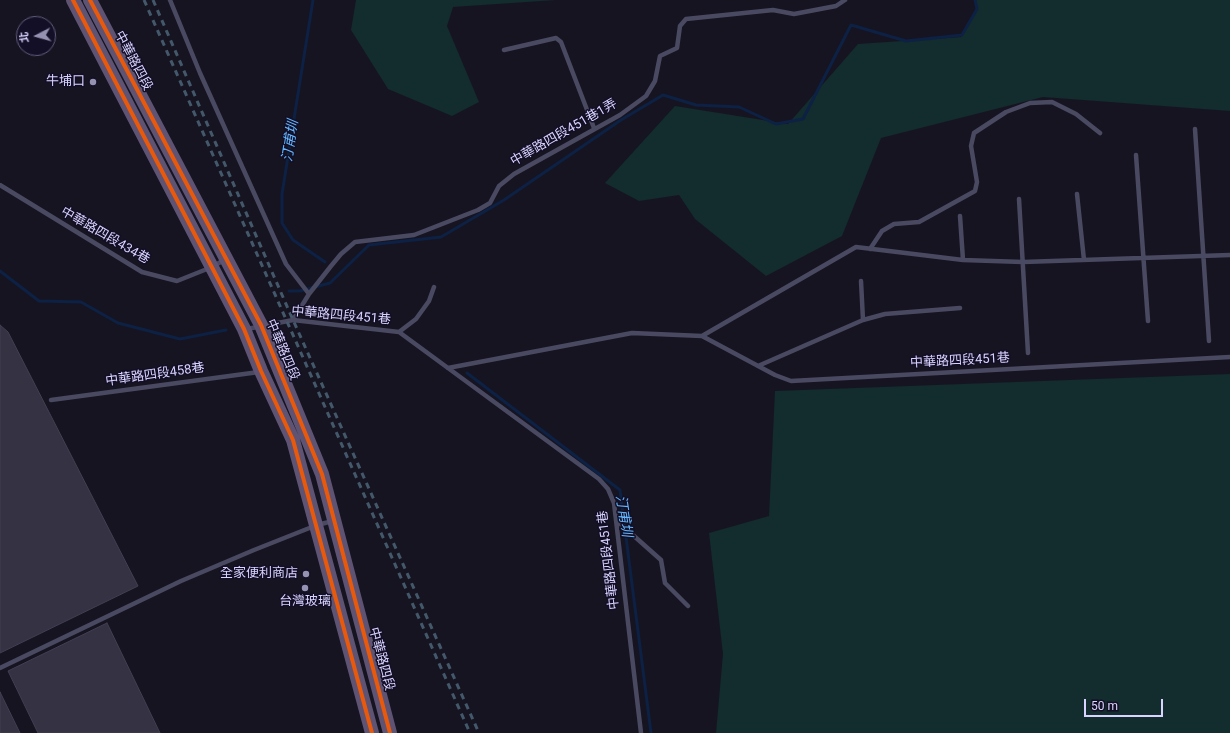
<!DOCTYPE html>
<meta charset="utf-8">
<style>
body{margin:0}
#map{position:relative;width:1230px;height:733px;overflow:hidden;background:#161421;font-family:Roboto,"Noto Sans TC",sans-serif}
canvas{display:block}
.north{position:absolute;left:16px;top:16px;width:40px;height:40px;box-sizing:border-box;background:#130f26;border:1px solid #625e7d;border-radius:50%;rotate:264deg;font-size:11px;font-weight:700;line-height:16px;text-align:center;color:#d9d4ff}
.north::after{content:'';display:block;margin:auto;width:14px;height:18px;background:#9591b1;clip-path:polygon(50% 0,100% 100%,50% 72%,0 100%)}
.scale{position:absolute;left:1084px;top:699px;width:79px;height:18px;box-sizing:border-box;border:2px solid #d9d4ff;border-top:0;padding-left:5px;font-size:12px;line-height:14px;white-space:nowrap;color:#d9d4ff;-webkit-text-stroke:3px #130f26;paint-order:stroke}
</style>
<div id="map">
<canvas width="1230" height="733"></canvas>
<div class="north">北</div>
<div class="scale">50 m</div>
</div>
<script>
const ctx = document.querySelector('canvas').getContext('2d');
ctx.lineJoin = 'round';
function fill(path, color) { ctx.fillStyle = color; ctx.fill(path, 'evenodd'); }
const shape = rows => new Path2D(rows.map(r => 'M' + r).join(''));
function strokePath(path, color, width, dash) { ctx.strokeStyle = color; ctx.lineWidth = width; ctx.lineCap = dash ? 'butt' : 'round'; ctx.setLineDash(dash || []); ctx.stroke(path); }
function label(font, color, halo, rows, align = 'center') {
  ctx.font = font + ' Roboto,"Noto Sans TC",sans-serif'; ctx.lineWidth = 3; ctx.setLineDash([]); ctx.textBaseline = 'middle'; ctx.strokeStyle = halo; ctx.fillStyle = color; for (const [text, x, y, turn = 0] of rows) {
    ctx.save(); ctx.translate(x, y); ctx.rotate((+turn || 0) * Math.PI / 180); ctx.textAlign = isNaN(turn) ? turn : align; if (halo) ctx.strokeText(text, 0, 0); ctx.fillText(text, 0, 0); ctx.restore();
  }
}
fill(shape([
 [356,0,556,0,453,7,447,26,479,102,452,116,388,89,351,30],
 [974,0,1230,0,1230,111,1043,97,881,138,842,236,766,276,695,219,679,195,639,201,605,183,675,106,788,124,858,44,961,37,977,9],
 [1230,374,1230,733,716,733,723,654,709,533,769,516,775,391]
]), '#132c2d');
strokePath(shape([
 [313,0,282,194,282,223,293,240,325,262],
 [0,271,39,301,81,302,118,323,180,339,226,330],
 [289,291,300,291,330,283,369,245,441,237,504,200,621,120,663,95,696,105,739,107,776,124,803,119,851,25,906,41,962,35,977,9,975,0],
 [467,373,620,490,651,733]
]), '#0d2144', 3);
const building = shape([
 [0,325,8,332,138,586,0,653,0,325],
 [107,623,160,733,38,733,8,671,107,623],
 [0,692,20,733,0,733,0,692]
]);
fill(building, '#343243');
strokePath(building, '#433f54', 1);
strokePath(shape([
 [170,0,200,73,286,264,309,294],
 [504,50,556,38,561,42,594,128],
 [1195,129,1209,341],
 [1136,155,1148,321],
 [0,185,142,272,177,281,212,267,224,260],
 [1077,194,1084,260],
 [1019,199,1028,353],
 [960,216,963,260],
 [870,249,882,231,894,224,919,222,975,191,977,182,971,146,974,133,1006,112,1030,103,1052,102,1076,114,1100,133],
 [861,281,863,320],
 [293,320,309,294,331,266,341,254,355,242,414,235,478,210,490,203,499,186,514,174,620,115,646,96,655,81,660,56,677,48,680,26,686,19,773,10,794,14,836,6,845,0],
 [247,329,293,320,399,332,599,479,608,489,614,503,641,733],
 [399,332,416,319,429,301,434,287],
 [702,336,775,375,791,381,1230,357],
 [758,366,863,320,885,314,960,308],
 [448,368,632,333,702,336,856,247,963,260,1023,262,1230,255],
 [51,400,259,372],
 [616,520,661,560,665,583,688,606],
 [0,668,181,581,254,550,317,525,333,521]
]), '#4a4962', 4.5);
strokePath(shape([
 [73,0,244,329,261,371,293,440,372,733],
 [90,0,261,325,322,474,390,733]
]), '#5e5373', 14);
strokePath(shape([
 [144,0,470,733],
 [153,0,293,320,479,733]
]), '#43596b', 3, [6, 5]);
strokePath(shape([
 [73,0,244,329,261,371,293,440,372,733],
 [90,0,261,325,322,474,390,733]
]), '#e8590c', 4);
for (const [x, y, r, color] of [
 [93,82,4,"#9591b1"],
 [306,574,4,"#9591b1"],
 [305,588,4,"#9591b1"]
]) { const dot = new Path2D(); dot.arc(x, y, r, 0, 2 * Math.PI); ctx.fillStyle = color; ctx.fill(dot); strokePath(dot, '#130f26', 1.5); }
label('13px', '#d9d4ff', '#130f26', [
 ["中華路四段",133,61,62],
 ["中華路四段451巷1弄",564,133,-30],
 ["中華路四段434巷",105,236,30],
 ["中華路四段451巷",341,316,5],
 ["中華路四段",282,350,67],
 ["中華路四段451巷",960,361,-3],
 ["中華路四段458巷",155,375,-8],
 ["中華路四段451巷",609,560,-97],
 ["中華路四段",381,659,75]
]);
label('13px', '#d9d4ff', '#130f26', [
 ["牛埔口",85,82],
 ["全家便利商店",298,574],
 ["台灣玻璃",305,602,"center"]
], 'right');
label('italic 14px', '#62b6ff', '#130f26', [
 ["汀甫圳",291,141,-81],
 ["汀甫圳",623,516,81]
]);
</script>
